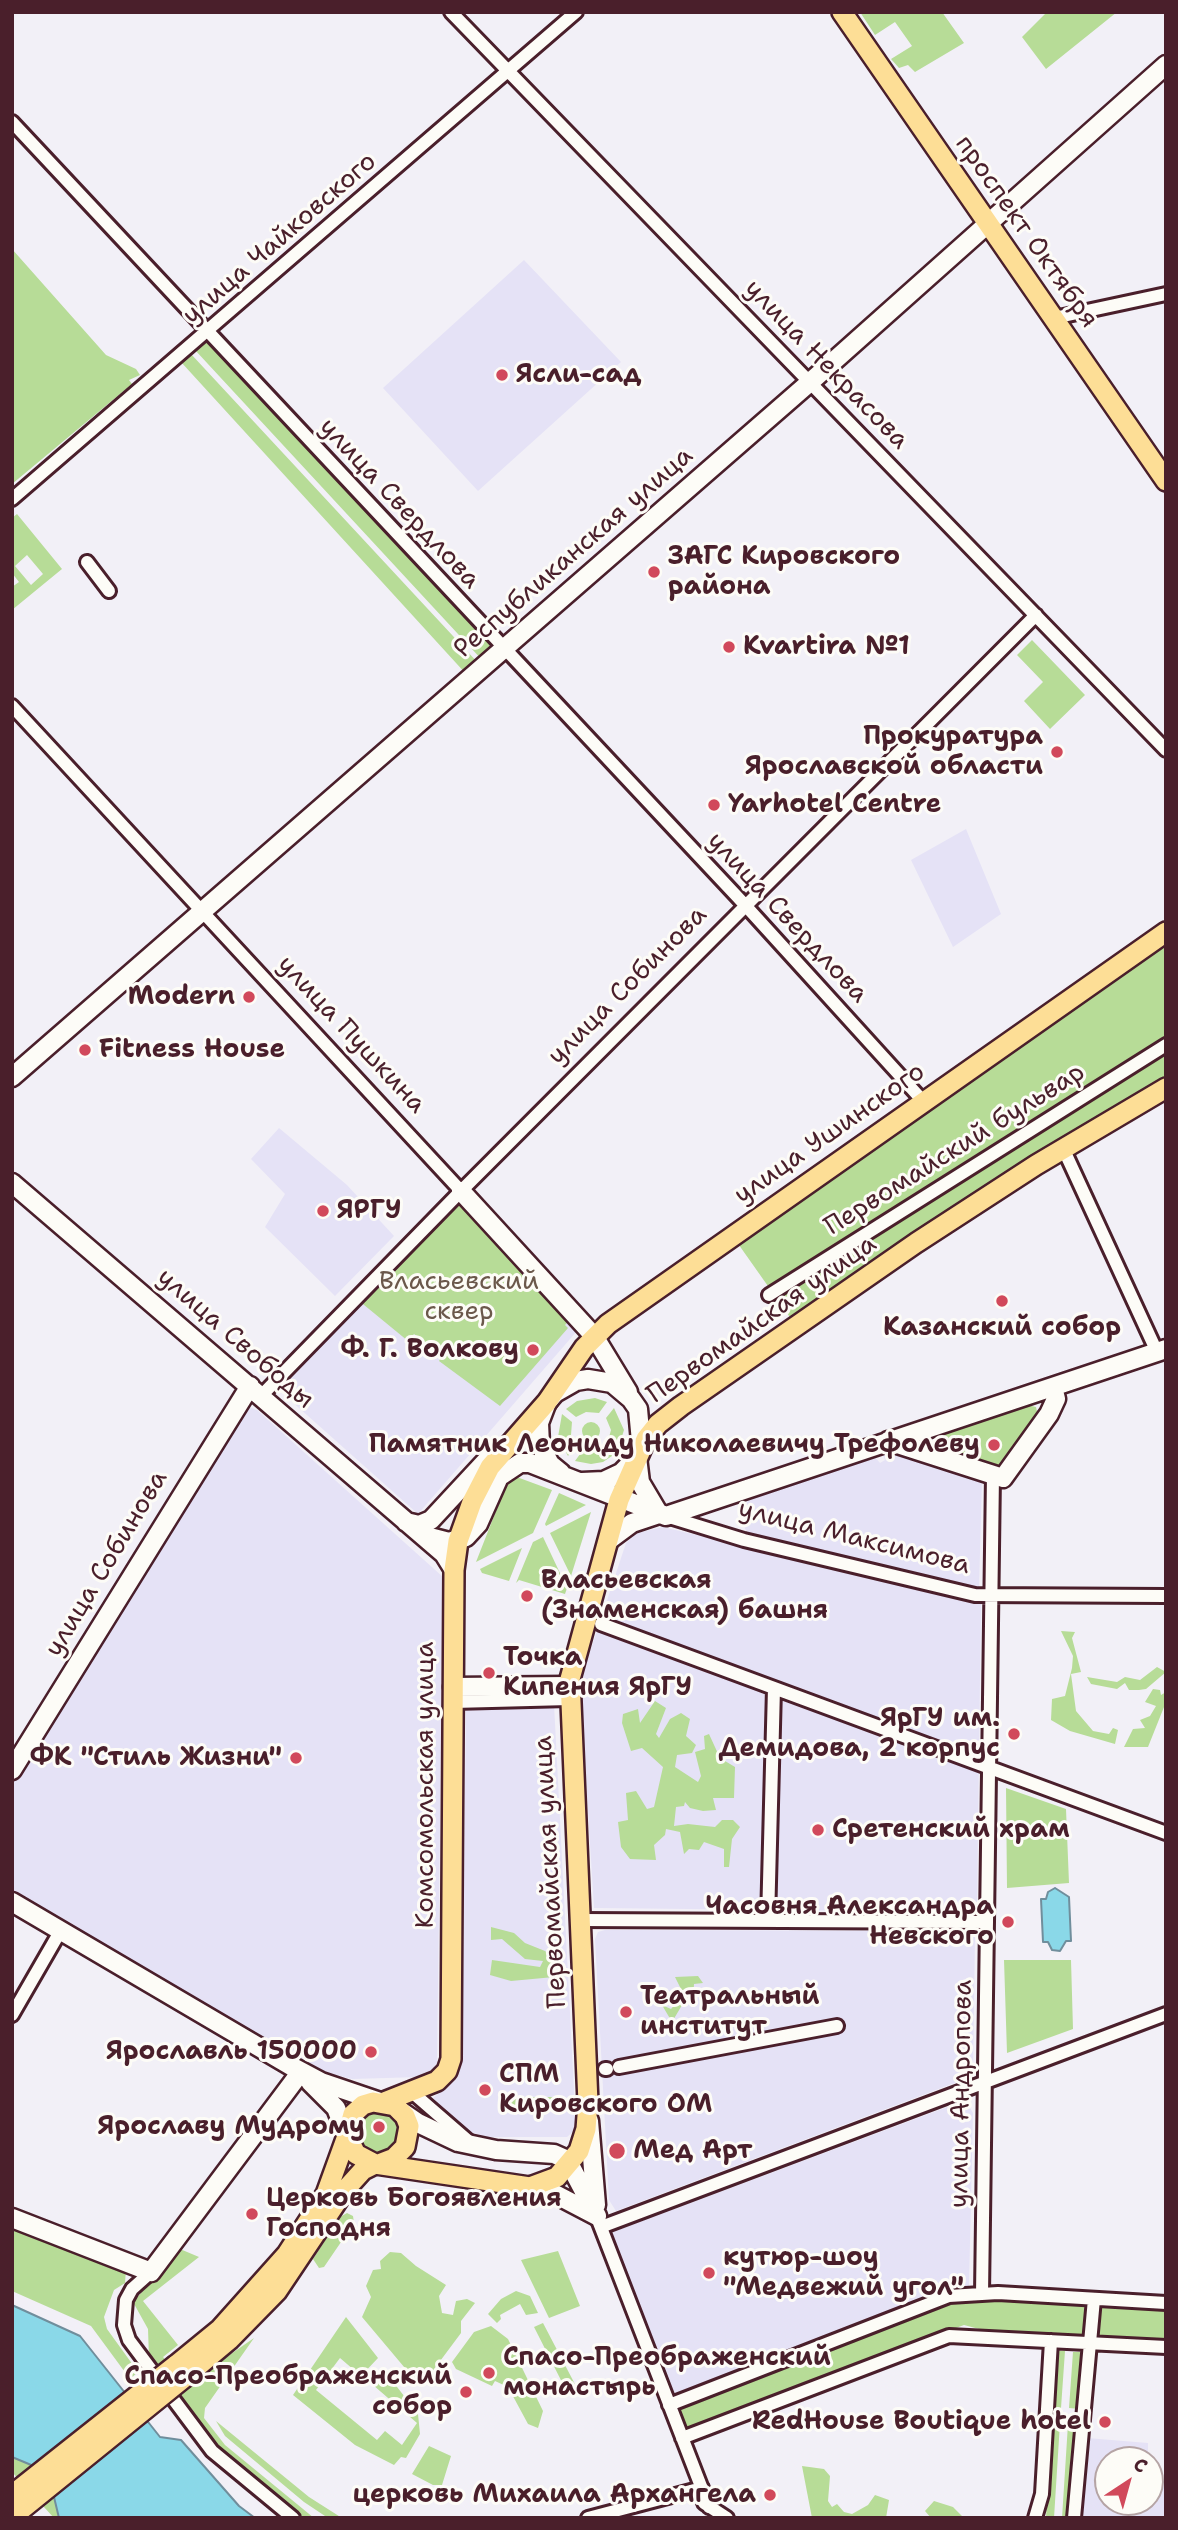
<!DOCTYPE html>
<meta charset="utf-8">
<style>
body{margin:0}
#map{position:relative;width:1178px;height:2530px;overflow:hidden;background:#f2f0f7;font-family:"Shantell Sans",sans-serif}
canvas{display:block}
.frame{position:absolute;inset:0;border:14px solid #4a1f2b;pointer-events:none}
.north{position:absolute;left:1094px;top:2446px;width:70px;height:70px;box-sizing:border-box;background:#fdfcf7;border:2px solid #b5a4a5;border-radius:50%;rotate:36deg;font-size:19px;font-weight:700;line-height:28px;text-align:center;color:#4a1f2b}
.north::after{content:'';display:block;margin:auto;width:24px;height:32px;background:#d1495b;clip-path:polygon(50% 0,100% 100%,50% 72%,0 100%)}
</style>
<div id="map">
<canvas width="1178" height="2530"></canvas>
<div class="frame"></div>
<div class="north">С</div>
</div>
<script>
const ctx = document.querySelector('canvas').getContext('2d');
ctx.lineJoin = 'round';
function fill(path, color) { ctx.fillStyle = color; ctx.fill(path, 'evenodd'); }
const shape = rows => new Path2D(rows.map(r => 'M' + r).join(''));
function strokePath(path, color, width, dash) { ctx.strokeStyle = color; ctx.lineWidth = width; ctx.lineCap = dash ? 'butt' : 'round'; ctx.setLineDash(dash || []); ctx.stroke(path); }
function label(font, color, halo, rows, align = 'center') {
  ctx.font = font + ' "Shantell Sans",sans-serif'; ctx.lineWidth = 6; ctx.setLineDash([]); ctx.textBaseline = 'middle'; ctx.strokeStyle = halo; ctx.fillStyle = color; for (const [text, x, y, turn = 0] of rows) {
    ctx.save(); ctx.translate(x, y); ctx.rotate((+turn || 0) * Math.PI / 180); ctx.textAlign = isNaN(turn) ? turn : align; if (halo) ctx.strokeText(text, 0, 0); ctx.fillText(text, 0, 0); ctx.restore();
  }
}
fill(shape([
 [524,260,621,362,478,491,383,388],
 [966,829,1001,914,953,947,911,860],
 [279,1128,347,1185,394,1236,335,1296,265,1227,285,1194,251,1159],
 [452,1210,577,1331,418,1514,280,1391,284,1382],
 [568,1328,439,1361,443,1356,414,1334,408,1341,402,1334],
 [246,1406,257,1410,443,1577,437,2063,431,2072,420,2077,352,2079,323,2072,12,1891,12,1784,240,1411],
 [886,1449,982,1480,979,1589,755,1538,745,1529,742,1512,750,1497,864,1461,867,1456,873,1455,880,1463,885,1460,882,1453],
 [663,1527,981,1603,977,1905,973,1912,594,1908,580,1682,626,1543,637,1533],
 [554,1704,576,2129,567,2137,485,2137,466,2130,433,2098,454,2081,462,2064,466,1706],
 [605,1930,972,1931,975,1937,973,2076,616,2211,609,2200,595,1939,598,1932],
 [958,2103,967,2103,973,2113,969,2286,946,2292,679,2395,673,2392,612,2238,613,2232],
 [1087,2438,1148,2443,1148,2460,1108,2460,1108,2502,1150,2502,1150,2482,1166,2481,1166,2518,1079,2518]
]), '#e5e2f6');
fill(shape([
 [860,12,942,12,964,43,915,72,908,65,899,68,891,59,912,46,895,22,875,35],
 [1047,12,1117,12,1046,69,1022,37],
 [12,249,106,355,136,369,140,375,129,380,132,384,12,484],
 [209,339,497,650,483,661,195,350],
 [191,354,479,664,467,675,181,362],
 [17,514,62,569,12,610,12,587,19,582,12,573,12,518],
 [27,555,43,574,31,585,15,566],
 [1032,640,1085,695,1050,729,1024,701,1043,682,1017,655],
 [1166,943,1166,1085,794,1323,734,1238],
 [462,1194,574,1315,565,1325,568,1328,500,1406,439,1361,442,1355,414,1334,408,1341,358,1300],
 [595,1398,607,1402,599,1413,586,1412,576,1417,566,1409,577,1401],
 [1027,1405,1036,1407,1038,1416,999,1467,935,1446,938,1434],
 [614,1408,624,1430,618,1449,608,1441,611,1430,606,1418],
 [562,1414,572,1422,571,1435,576,1445,568,1456,558,1437],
 '582 1431a9 9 0 1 1 18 0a9 9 0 1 1-18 0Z',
 [604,1446,615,1454,603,1462,591,1464,575,1461,583,1450,595,1451],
 [514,1476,552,1490,533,1533,476,1562,507,1483],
 [559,1493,586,1505,546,1526,545,1524],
 [591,1512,571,1576,550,1533],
 [543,1537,567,1588,565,1594,519,1580,516,1583,533,1542],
 [522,1548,509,1581,482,1573,480,1569],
 [1061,1631,1075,1632,1072,1638,1081,1672,1071,1674,1076,1711,1093,1731,1109,1734,1113,1728,1118,1730,1115,1744,1070,1731,1051,1720,1052,1699,1065,1696,1072,1668,1073,1656],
 [1157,1667,1166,1672,1146,1689,1139,1690,1129,1690,1125,1683,1117,1689,1091,1684,1087,1677,1117,1682,1125,1677,1140,1680],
 [1153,1689,1160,1690,1161,1695,1166,1692,1166,1702,1148,1747,1124,1747,1133,1729,1145,1728,1140,1720,1150,1716,1156,1706,1145,1702],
 [655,1701,666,1708,656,1734,659,1738,670,1719,681,1713,690,1719,686,1736,696,1745,692,1753,677,1755,675,1767,698,1782,701,1776,695,1752,705,1749,704,1736,709,1734,720,1758,735,1767,734,1798,713,1798,716,1810,703,1811,690,1808,685,1802,684,1806,676,1807,674,1826,688,1824,715,1827,722,1820,733,1820,740,1827,732,1839,729,1867,724,1867,724,1849,704,1842,699,1850,689,1849,684,1854,680,1832,666,1829,665,1835,654,1845,656,1860,630,1859,621,1847,618,1822,628,1820,626,1793,636,1791,647,1809,654,1807,663,1767,642,1748,631,1751,622,1723,623,1714,638,1709,640,1723],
 [1006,1788,1066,1809,1069,1883,1007,1888],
 [491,1927,514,1933,525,1943,545,1951,554,1959,554,1977,511,1981,490,1975,492,1960,540,1967,543,1961,525,1959,502,1939,491,1940],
 [1004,1960,1071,1960,1073,2029,1007,2053],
 [698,1976,703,1983,694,1984,693,2000,685,2000,672,2022,662,2005,671,2009,680,1999,681,1989,675,1977],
 [502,2097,557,2097,557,2105,502,2105],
 '357 2132a21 21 0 1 1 42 0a21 21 0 1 1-42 0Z',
 [347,2213,353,2216,354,2223,324,2267,319,2268,313,2259,340,2217],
 [12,2225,126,2269,125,2283,114,2290,104,2317,107,2329,138,2372,130,2379,91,2326,12,2291],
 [180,2249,199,2257,143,2301,178,2345,163,2357,186,2385,254,2338,205,2408,204,2418,225,2445,314,2518,304,2518,222,2452,149,2358,148,2329,133,2302],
 [558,2251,580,2306,549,2318,521,2260],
 [390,2252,401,2253,416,2266,446,2285,439,2296,442,2313,453,2315,456,2301,467,2299,475,2303,461,2321,461,2333,423,2384,415,2380,362,2317,371,2297,366,2286,373,2270,381,2269,380,2261],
 [516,2291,530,2296,538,2313,526,2315,520,2304,500,2315,501,2319,497,2323,488,2314,501,2299],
 [949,2299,1000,2299,1166,2309,1166,2342,998,2334,964,2325,687,2429,678,2408],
 [346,2317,378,2358,361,2376,340,2358,316,2390,377,2440,385,2431,402,2445,417,2423,373,2385,385,2378,394,2383,418,2414,420,2434,406,2458,401,2457,394,2465,355,2445,293,2395],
 [543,2323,578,2390,568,2394,534,2327],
 [491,2326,508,2339,543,2411,538,2428,528,2424,508,2387,495,2381,492,2386,456,2369,452,2362,474,2332],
 [1056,2351,1065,2351,1061,2408,1052,2407],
 [1073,2352,1086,2352,1080,2409,1069,2408],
 [216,2421,309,2497,342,2518,328,2518,304,2502,225,2436],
 [1051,2423,1060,2423,1054,2518,1046,2518],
 [1068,2424,1079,2425,1069,2518,1062,2518],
 [429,2446,451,2456,442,2485,433,2485,412,2474],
 [12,2457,48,2472,59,2518,54,2518,12,2472],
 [802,2466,824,2469,830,2476,828,2501,832,2507,837,2504,844,2512,852,2514,868,2505,875,2495,889,2500,886,2518,812,2518],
 [934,2501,953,2507,964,2518,931,2518,925,2511]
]), '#b7dc97');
const water = shape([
 [1055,1888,1069,1897,1071,1941,1066,1941,1060,1951,1052,1950,1048,1942,1043,1942,1041,1899,1046,1899,1048,1892,1055,1888],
 [12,2305,80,2336,160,2437,181,2440,239,2506,255,2518,59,2518,48,2472,12,2457,12,2305]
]);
fill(water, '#8ad8e8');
strokePath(water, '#708e9c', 2);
const street = shape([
 [451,12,1166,750],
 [12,122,745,905,923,1101],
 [1054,318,1166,294],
 [12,499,576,12],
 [87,562,109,591],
 [12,706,461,1191],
 [1063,1148,1157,1352],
 [769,1295,1166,1045],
 [261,1396,461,1191,1036,615],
 [666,1516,744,1540,975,1595,1166,1596],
 [601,1624,1166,1833],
 [453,1702,569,1699],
 [580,1920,987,1922],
 [768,1921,774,1688],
 [12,2015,61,1930],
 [619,2067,837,2026],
 [605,2069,607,2069],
 [413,2093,473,2145],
 [598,2220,709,2507],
 [601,2227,1166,2014],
 [151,2272,132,2289,126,2300,124,2325,129,2340,212,2451,293,2518],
 [982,2294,993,1475],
 [669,2405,949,2296,998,2293,1166,2303],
 [682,2438,949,2336,1166,2347],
 [704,2503,727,2518],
 [588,2518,702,2488],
 [1035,2518,1042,2494,1051,2341],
 [1074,2518,1094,2299]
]);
const secondary = shape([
 [12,1077,817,376,1166,65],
 [12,1183,444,1554,454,1570],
 [461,1191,594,1336,628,1392],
 [888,1441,1003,1478,1049,1414,1056,1399,1053,1387],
 [637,1457,640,1482,659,1514],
 [561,1473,550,1464,540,1445,539,1423,547,1402,555,1393,576,1381,588,1379,612,1383,631,1399,638,1409,641,1442,634,1460,621,1473,604,1481,582,1482],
 [406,1522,419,1525,431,1520,496,1450],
 [422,1535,449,1542,466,1537,478,1524,499,1477,520,1463,530,1463,666,1516,1166,1349],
 [609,1540,632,1523,659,1514],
 [453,1687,569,1686],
 [12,1770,250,1386],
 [12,1902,291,2066,321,2082,380,2102],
 [310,2082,336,2108,347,2136],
 [399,2110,418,2123,458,2142,496,2150,554,2154,563,2158,570,2165,597,2216],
 [589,2121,596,2205],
 [530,2187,553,2193,597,2216],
 [12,2218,151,2272,300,2073]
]);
const primary = shape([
 [842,12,1166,481],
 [384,2102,437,2081,447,2071,451,2059,454,1570,458,1541,472,1502,490,1467,547,1402,584,1348,608,1324,1166,932],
 [381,2163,394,2158,405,2147,409,2126,405,2116,395,2106,373,2102,363,2105,353,2114,347,2136,356,2154,375,2164,530,2187,557,2177,579,2151,586,2129,588,2103,570,1679,619,1500,646,1439,658,1424,681,1406,916,1243,1036,1165,1166,1088],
 [176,2365,220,2329,287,2254,326,2194,347,2136],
 [185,2377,229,2340,277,2291,344,2191,363,2170,375,2164]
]);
strokePath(street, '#4a1f2b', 18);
strokePath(secondary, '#4a1f2b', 23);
strokePath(primary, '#4a1f2b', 24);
strokePath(street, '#fdfcf7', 12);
strokePath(secondary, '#fdfcf7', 18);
strokePath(primary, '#fdde96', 19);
const primaryBridge = shape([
 [12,2495,176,2365],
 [12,2517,185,2377]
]);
strokePath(primaryBridge, '#4a1f2b', 24, []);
strokePath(primaryBridge, '#fdde96', 19);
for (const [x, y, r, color] of [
 [502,375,7,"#d1495b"],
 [654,572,7,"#d1495b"],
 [729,647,7,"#d1495b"],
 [1057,752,7,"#d1495b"],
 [714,805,7,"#d1495b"],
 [249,997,7,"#d1495b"],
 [85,1050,7,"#d1495b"],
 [323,1211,7,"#d1495b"],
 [1002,1301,7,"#d1495b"],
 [533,1350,7,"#d1495b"],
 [994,1445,7,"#d1495b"],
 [527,1596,7,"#d1495b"],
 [489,1673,7,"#d1495b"],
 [1014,1734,7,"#d1495b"],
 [296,1758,7,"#d1495b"],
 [818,1830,7,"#d1495b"],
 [1008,1922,7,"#d1495b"],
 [626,2012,7,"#d1495b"],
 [371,2052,7,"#d1495b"],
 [485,2090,7,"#d1495b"],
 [379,2127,7,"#d1495b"],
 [617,2151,9,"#d1495b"],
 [252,2214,7,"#d1495b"],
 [709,2273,7,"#d1495b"],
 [489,2373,7,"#d1495b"],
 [466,2392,7,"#d1495b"],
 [1105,2422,7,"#d1495b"],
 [770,2495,7,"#d1495b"]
]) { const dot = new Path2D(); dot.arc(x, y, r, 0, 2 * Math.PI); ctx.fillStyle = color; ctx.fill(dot); strokePath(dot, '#fdfcf7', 2.5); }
label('26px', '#4a1f2b', '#fdfcf7', [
 ["проспект Октября",1026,232,55],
 ["улица Чайковского",280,239,-41],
 ["улица Некрасова",826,365,46],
 ["улица Свердлова",399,504,47],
 ["Республиканская улица",574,553,-41],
 ["улица Свердлова",787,918,47],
 ["улица Собинова",628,986,-45],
 ["улица Пушкина",351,1035,47],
 ["улица Ушинского",830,1134,-35],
 ["Первомайский бульвар",955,1150,-32],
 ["Первомайская улица",762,1320,-35],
 ["улица Свободы",235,1339,41],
 ["улица Максимова",854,1538,14],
 ["улица Собинова",107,1564,-59],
 ["Комсомольская улица",426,1785,-90],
 ["Первомайская улица",551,1872,-93],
 ["улица Андропова",962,2094,-89]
]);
label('bold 26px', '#4a1f2b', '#fdfcf7', [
 ["Ясли-сад",516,375],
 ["ЗАГС Кировского",668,557],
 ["района",668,587],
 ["Kvartira №1",743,647],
 ["Прокуратура",1043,737,"right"],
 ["Ярославской области",1043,767,"right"],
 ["Yarhotel Centre",728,805],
 ["Modern",235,997,"right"],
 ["Fitness House",99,1050],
 ["ЯРГУ",337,1211],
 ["Казанский собор",1002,1328,"center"],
 ["Ф. Г. Волкову",519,1350,"right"],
 ["Памятник Леониду Николаевичу Трефолеву",980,1445,"right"],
 ["Власьевская",541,1581],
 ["(Знаменская) башня",541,1611],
 ["Точка",503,1658],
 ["Кипения ЯрГУ",503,1688],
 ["ЯрГУ им.",1000,1719,"right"],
 ["Демидова, 2 корпус",1000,1749,"right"],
 ["ФК \"Стиль Жизни\"",282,1758,"right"],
 ["Сретенский храм",832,1830],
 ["Часовня Александра",994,1907,"right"],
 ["Невского",994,1937,"right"],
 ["Театральный",640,1997],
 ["институт",640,2027],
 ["Ярославль 150000",357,2052,"right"],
 ["СПМ",499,2075],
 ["Кировского ОМ",499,2105],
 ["Ярославу Мудрому",365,2127,"right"],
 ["Мед Арт",633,2151],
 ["Церковь Богоявления",266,2199],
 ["Господня",266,2229],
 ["кутюр-шоу",723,2258],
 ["\"Медвежий угол\"",723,2288],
 ["Спасо-Преображенский",503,2358],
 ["монастырь",503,2388],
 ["Спасо-Преображенский",452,2377,"right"],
 ["собор",452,2407,"right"],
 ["RedHouse Boutique hotel",1091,2422,"right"],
 ["церковь Михаила Архангела",756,2495,"right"]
], 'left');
label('26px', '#6b584b', '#fdfcf7', [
 ["Власьевский",459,1282],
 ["сквер",459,1312]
]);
</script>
